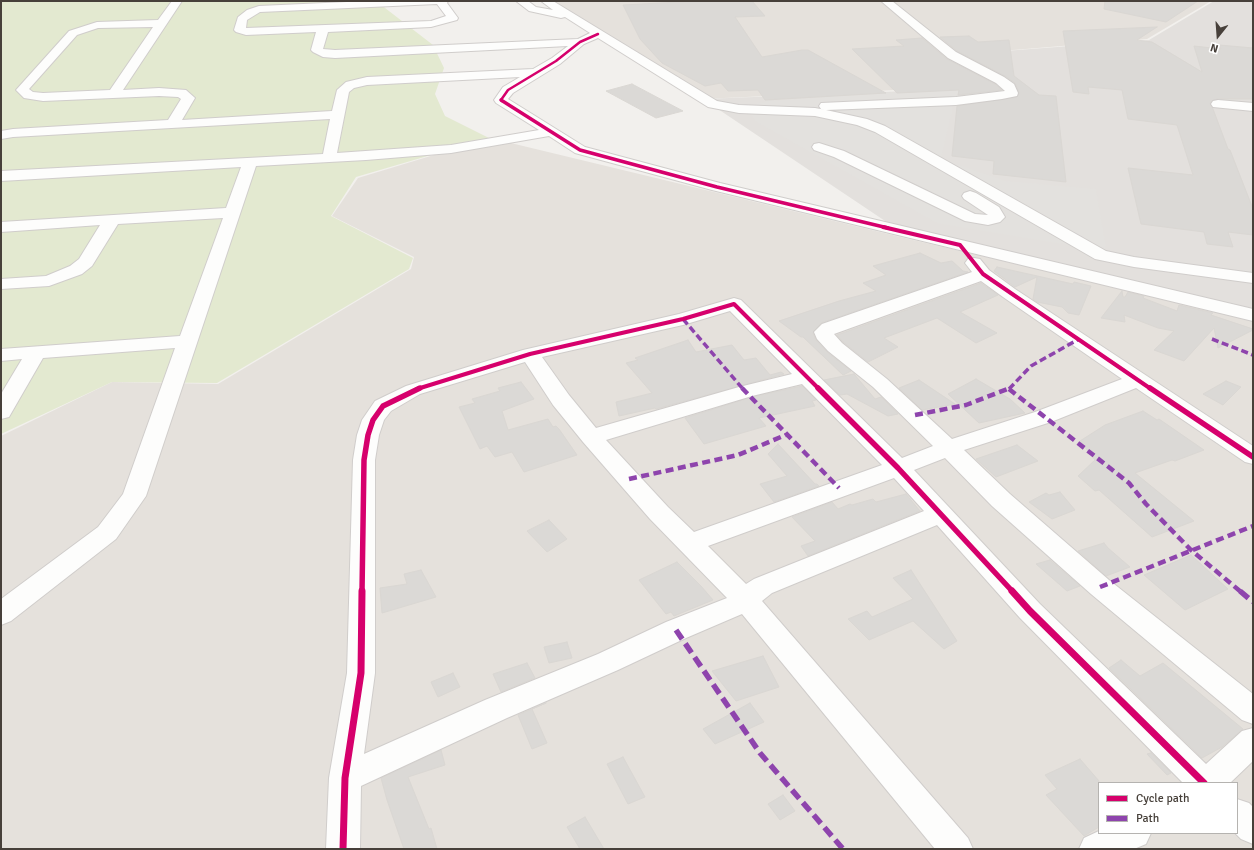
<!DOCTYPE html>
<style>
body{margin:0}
#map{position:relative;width:1254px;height:850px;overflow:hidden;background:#f2f0ed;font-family:Signika,sans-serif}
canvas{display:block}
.frame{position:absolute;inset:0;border:2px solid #47403a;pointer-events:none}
.legend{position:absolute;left:1098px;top:782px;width:140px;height:52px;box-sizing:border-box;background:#fff;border:1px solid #b5b3b0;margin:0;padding:5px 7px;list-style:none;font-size:12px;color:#47403a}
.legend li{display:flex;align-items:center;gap:8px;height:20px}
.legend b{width:20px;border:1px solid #b5b3b0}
.north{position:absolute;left:1198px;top:16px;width:40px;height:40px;-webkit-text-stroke:3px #fff;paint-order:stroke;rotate:197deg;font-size:11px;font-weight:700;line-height:16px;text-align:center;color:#47403a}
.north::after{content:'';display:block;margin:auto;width:14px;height:18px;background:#47403a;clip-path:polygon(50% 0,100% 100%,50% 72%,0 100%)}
</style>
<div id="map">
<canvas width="1254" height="850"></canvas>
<div class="frame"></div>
<ul class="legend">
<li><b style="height:5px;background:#d6006c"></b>Cycle path</li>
<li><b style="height:5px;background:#8e44ad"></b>Path</li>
</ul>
<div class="north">N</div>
</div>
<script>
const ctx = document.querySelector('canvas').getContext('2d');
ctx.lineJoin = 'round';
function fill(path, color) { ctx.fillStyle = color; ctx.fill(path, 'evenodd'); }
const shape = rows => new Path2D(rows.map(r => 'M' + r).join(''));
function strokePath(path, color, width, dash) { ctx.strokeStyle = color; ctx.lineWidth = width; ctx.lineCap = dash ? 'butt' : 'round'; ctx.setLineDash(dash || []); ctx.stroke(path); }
fill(shape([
 [547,1,1211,1,1147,39,952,55,1003,85,703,99],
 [490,138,913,240,1253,319,1253,849,1,849,1,436,112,382,218,384,411,269,414,257,332,216,358,178],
 [1099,783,1237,783,1237,833,1099,833]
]), '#e5e1dc');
fill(shape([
 [1214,1,1253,1,1253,319,912,239,703,99,1009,87,952,55,1149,40]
]), '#e3e0dd');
fill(shape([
 [1,1,376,1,433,45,444,68,435,94,445,116,489,138,356,177,331,216,413,258,409,269,217,383,112,382,1,434]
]), '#e3e9d0');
fill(shape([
 [1003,85,1023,95,954,102,941,159,1005,181,1096,189,1106,248,1057,243,937,223,755,121,745,106,769,101]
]), '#e3e1de');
const building = shape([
 [697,1,752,1,765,16,735,17,762,57,802,50,808,50,886,93,765,100,758,90,728,91,721,83,705,86,662,63,640,39,623,5,697,1],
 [1105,1,1198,1,1166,22,1104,9,1105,1],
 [1157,27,1137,40,1152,42,1202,72,1194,46,1221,49,1219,45,1253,48,1253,99,1218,99,1213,100,1210,103,1213,109,1228,149,1230,150,1253,209,1253,235,1228,232,1233,247,1207,244,1204,232,1141,224,1128,168,1193,175,1177,125,1128,119,1122,90,1088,87,1089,94,1073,92,1063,31,1157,27],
 [969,36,978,42,1009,40,1014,76,1039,95,1056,96,1066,182,993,174,994,161,952,156,957,106,1017,97,1019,93,1015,83,1005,76,957,51,940,37,969,36],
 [922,38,947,59,995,84,1002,90,958,95,959,90,897,93,852,49,904,46,896,40,922,38],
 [632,84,683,111,656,118,606,91,632,84],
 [920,253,941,263,952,261,963,271,968,272,821,323,813,333,816,340,827,352,851,371,843,375,803,337,801,337,779,321,839,301,876,291,863,283,886,275,873,266,920,253],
 [997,267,1073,284,1074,282,1091,286,1079,315,1068,313,1062,307,1037,302,1033,299,1037,277,1015,287,994,271,997,267],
 [981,283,998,295,960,312,997,333,976,343,937,318,884,338,898,347,868,362,843,342,837,335,981,283],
 [1122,291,1123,297,1125,297,1128,292,1144,296,1143,298,1177,311,1179,305,1213,313,1211,315,1253,329,1253,330,1218,348,1214,328,1184,361,1154,350,1174,331,1158,328,1124,315,1125,322,1101,318,1122,291],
 [688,340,696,352,732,345,744,360,756,358,770,375,781,372,784,374,656,409,655,408,619,416,616,402,652,393,626,363,638,360,635,358,688,340],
 [854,374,875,399,881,397,898,414,888,416,847,394,840,395,824,380,854,374],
 [976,379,1010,399,1025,413,979,423,948,394,976,379],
 [919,380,955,404,922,410,899,388,919,380],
 [1226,381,1241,387,1223,405,1203,394,1226,381],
 [521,382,534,399,502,411,508,430,548,419,553,427,556,426,559,429,577,455,524,472,512,452,495,457,487,446,480,449,459,407,475,403,472,399,500,391,498,388,521,382],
 [802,386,816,400,812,401,815,406,759,418,766,426,704,444,685,418,752,397,802,386],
 [1143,411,1157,420,1159,419,1204,450,1175,461,1172,460,1135,473,1194,521,1152,537,1099,490,1095,491,1078,476,1095,460,1080,441,1105,425,1143,411],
 [778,444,815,484,817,484,819,486,774,502,760,484,787,476,768,454,778,444],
 [1017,445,1038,461,996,477,976,459,1017,445],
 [1060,492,1075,510,1052,519,1029,502,1046,493,1049,495,1060,492],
 [906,494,920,511,808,556,801,546,815,541,792,517,832,502,838,509,850,504,852,505,873,499,876,502,906,494],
 [549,520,567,539,547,552,527,531,549,520],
 [1104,543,1108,548,1130,567,1106,576,1078,551,1104,543],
 [1191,555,1228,589,1185,610,1144,575,1191,555],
 [1050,560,1080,586,1067,591,1036,564,1050,560],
 [677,562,701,586,713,600,674,616,671,612,666,614,639,580,677,562],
 [421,570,436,597,382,613,380,588,407,584,404,574,421,570],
 [911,570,957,641,944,649,913,621,869,640,848,619,867,611,872,617,913,599,893,578,911,570],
 [567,642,572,658,549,663,544,647,567,642],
 [763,656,779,687,736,701,712,671,763,656],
 [1121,660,1140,676,1163,663,1243,729,1222,747,1202,758,1109,668,1121,660],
 [527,663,535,678,501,692,493,674,527,663],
 [453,673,460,687,438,697,431,682,453,673],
 [546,703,532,709,547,743,532,749,518,715,546,703],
 [750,703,764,722,715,744,703,729,750,703],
 [441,750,445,765,408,777,429,829,431,828,437,849,404,849,387,800,381,778,441,750],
 [1151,753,1171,773,1167,775,1147,754,1151,753],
 [623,757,645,797,628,804,607,764,623,757],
 [1080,759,1099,781,1099,827,1084,836,1046,795,1057,789,1045,775,1080,759],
 [783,795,795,811,780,820,768,804,783,795],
 [585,817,604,849,580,849,567,827,585,817]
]);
fill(building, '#dbd9d6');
strokePath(building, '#dad7d3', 1);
const minor = shape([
 [172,1,182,1,123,90,159,88,186,90,195,98,182,120,332,111,337,90,346,82,367,77,533,69,552,58,568,46,335,58,323,57,313,52,311,50,316,32,246,35,236,32,234,30,238,17,247,10,259,6,369,1,448,1,447,3,458,18,457,20,431,27,328,32,323,49,335,50,578,39,590,33,565,17,561,18,529,11,516,1,528,1,536,7,553,10,541,1,553,1,717,101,739,105,815,108,826,110,821,109,819,106,821,103,956,97,1005,91,996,83,948,58,881,1,892,1,956,52,1004,77,1014,84,1018,93,1017,96,1002,99,956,105,826,110,867,119,885,126,1106,251,1134,257,1253,273,1253,283,1134,267,1095,259,875,132,857,125,815,116,739,113,708,107,598,38,584,44,560,64,513,93,508,99,585,147,720,183,1253,309,1253,321,712,190,575,153,549,136,451,153,366,160,256,166,146,496,116,539,11,621,1,625,1,599,98,527,123,494,175,348,43,358,9,417,1,419,1,394,22,359,1,361,1,349,180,336,223,218,118,224,92,266,82,274,49,286,1,289,1,279,46,276,70,266,79,259,100,225,1,232,1,222,226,208,241,167,1,181,1,171,323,154,330,119,13,137,1,139,1,131,13,129,168,120,181,99,178,97,159,96,43,101,24,98,16,90,69,31,97,22,158,20,172,1],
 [437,4,446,16,431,21,246,28,247,20,260,12,437,4],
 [153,27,110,90,43,93,33,92,29,89,77,35,98,28,153,27],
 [520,77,503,87,494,100,496,103,539,130,451,145,337,153,349,92,354,88,367,85,520,77],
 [1218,100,1253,103,1253,111,1213,107,1211,104,1213,101,1218,100],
 [819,143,844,151,975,214,988,215,964,199,962,196,964,193,970,191,976,193,999,207,1005,217,1000,222,988,225,965,221,834,157,814,150,812,147,814,144,819,143],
 [974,258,980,259,989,270,1015,289,1253,446,1253,464,1245,462,1136,388,1051,422,964,450,1010,494,1109,580,1253,694,1253,724,1242,720,1091,594,992,506,945,458,914,470,1040,604,1206,764,1242,731,1253,728,1253,761,1230,783,1183,783,1020,618,937,525,772,593,762,601,968,838,973,849,935,849,742,614,686,638,618,670,507,718,361,786,360,849,326,849,329,778,347,673,353,460,357,435,362,420,375,401,406,386,523,350,679,314,734,298,741,300,902,458,933,446,873,387,828,351,817,339,814,332,822,324,972,272,965,263,968,259,974,258],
 [981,281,1003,297,1122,379,1035,412,952,439,887,379,842,343,834,334,981,281],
 [730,311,792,374,739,387,596,428,569,395,542,357,683,325,730,311],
 [525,362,553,405,583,442,650,519,727,598,666,622,598,654,485,700,364,754,375,673,375,460,379,435,384,420,391,411,420,394,525,362],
 [802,384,882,465,694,532,668,507,606,440,752,396,802,384],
 [894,478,924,511,754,579,746,584,708,546,894,478],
 [1237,799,1249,803,1253,807,1253,844,1241,839,1235,833,1237,833,1237,799],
 [1099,831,1099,833,1151,833,1146,844,1134,849,1079,849,1084,838,1099,831]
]);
strokePath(minor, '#d0cdcb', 2);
fill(minor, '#fdfdfc');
strokePath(shape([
 [683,319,743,389],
 [1212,339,1253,355],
 [1009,389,1031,366,1079,339]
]), '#8e44ad', 3.5, [7, 3.5]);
strokePath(shape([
 [742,388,839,488],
 [1009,389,1129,483,1146,504,1191,550,1241,592],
 [915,415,966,405,1010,388],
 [629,479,738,455,788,434],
 [1100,587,1253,526]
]), '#8e44ad', 4.5, [8, 4.5]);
strokePath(shape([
 [1240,591,1253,602],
 [676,630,760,753,843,849]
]), '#8e44ad', 5.5, [11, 5.5]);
strokePath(shape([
 [502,101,501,100,508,90,556,61,580,42,598,34]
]), '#d6006c', 2.5);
strokePath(shape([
 [501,100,580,150,717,187,888,228]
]), '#d6006c', 3.5);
strokePath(shape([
 [883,227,960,245,983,274,1151,389],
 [417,389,530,354,683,319,734,304,819,389]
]), '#d6006c', 4);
strokePath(shape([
 [818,388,898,468,1013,592],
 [1150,388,1253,457],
 [362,592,364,460,368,435,373,420,383,406,420,388]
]), '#d6006c', 5.5);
strokePath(shape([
 [1012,591,1030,611,1204,783],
 [343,849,345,778,361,673,362,591]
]), '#d6006c', 7);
</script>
